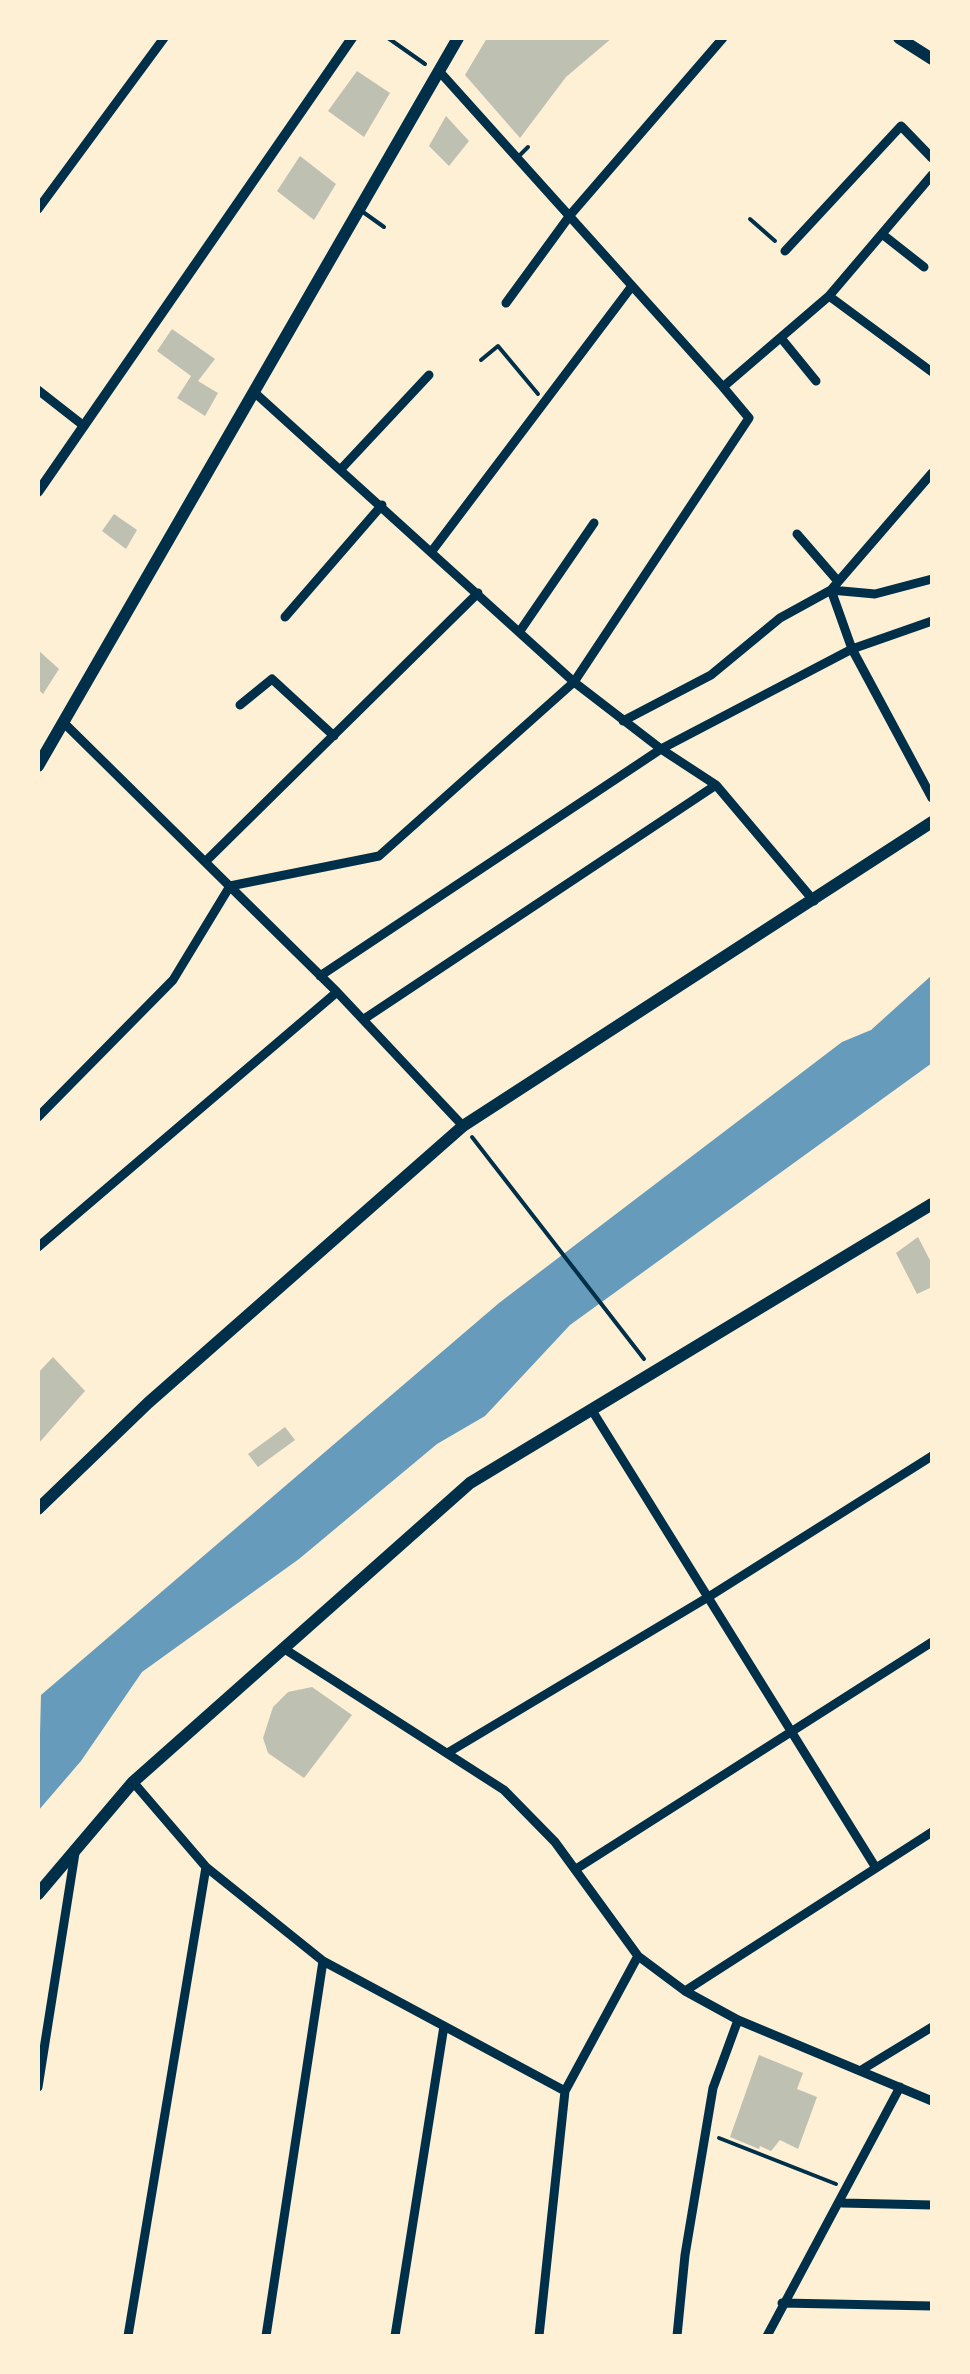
<!DOCTYPE html>
<style>
body{margin:0}
#map{position:relative;width:970px;height:2374px;overflow:hidden;background:#fdf0d5;font-family:"DejaVu Sans",sans-serif}
canvas{display:block}
.frame{position:absolute;inset:0;border:40px solid #fdf0d5;pointer-events:none}
</style>
<div id="map">
<canvas width="970" height="2374"></canvas>
<div class="frame"></div>
</div>
<script>
const ctx = document.querySelector('canvas').getContext('2d');
ctx.lineJoin = 'round';
function fill(path, color) { ctx.fillStyle = color; ctx.fill(path, 'evenodd'); }
const shape = rows => new Path2D(rows.map(r => 'M' + r).join(''));
function strokePath(path, color, width, dash) { ctx.strokeStyle = color; ctx.lineWidth = width; ctx.lineCap = dash ? 'butt' : 'round'; ctx.setLineDash(dash || []); ctx.stroke(path); }
fill(shape([
 [932,975,932,1063,570,1325,485,1416,437,1444,299,1559,142,1672,81,1761,38,1811,41,1695,499,1303,842,1042,871,1030]
]), '#669bbc');
fill(shape([
 [487,38,612,38,566,77,520,138,465,75],
 [357,71,390,93,364,137,328,111],
 [446,116,469,141,449,166,429,146],
 [300,156,336,184,314,220,277,191],
 [172,329,215,359,198,381,218,393,205,416,177,398,191,376,157,351],
 [114,514,137,530,126,549,102,531],
 [38,650,59,669,43,694,38,689],
 [918,1237,932,1264,932,1287,917,1294,896,1253],
 [53,1357,85,1391,38,1444,38,1373],
 [285,1427,295,1440,258,1467,248,1454],
 [312,1687,352,1715,304,1778,268,1753,263,1738,273,1707,288,1692],
 [759,2055,803,2073,797,2089,817,2097,798,2149,780,2140,771,2151,760,2146,759,2149,730,2137]
]), '#bec0b2');
strokePath(shape([
 [388,38,425,64],
 [750,219,775,241],
 [481,360,498,346,538,394],
 [472,1137,644,1359],
 [719,2138,836,2184]
]), '#003049', 4);
strokePath(shape([
 [518,157,528,147],
 [363,212,384,227]
]), '#003049', 4);
strokePath(shape([
 [439,71,723,387],
 [38,209,164,38],
 [882,234,924,267],
 [785,251,901,126,932,158],
 [829,296,932,372],
 [506,303,571,214,723,38],
 [781,338,816,381],
 [38,390,84,426],
 [254,392,574,682,661,749,716,785,814,901],
 [341,469,429,375],
 [797,534,836,579],
 [432,551,632,286],
 [831,590,852,649,932,798],
 [831,590,932,473],
 [285,617,382,505],
 [520,631,594,523],
 [240,705,272,679,334,736],
 [623,721,711,675,780,618,831,590,875,594,932,579],
 [63,722,337,992,463,1126],
 [205,862,478,593],
 [320,976,661,749,852,649,932,621],
 [364,1019,716,785],
 [38,1117,173,980,230,886,379,856,574,682,749,418,723,387,829,296,932,175],
 [38,1247,337,992],
 [593,1412,876,1868],
 [283,1648,504,1790,555,1842,638,1956,685,1991,738,2020,932,2101],
 [449,1752,710,1596,932,1456],
 [133,1782,206,1867,323,1961,565,2091],
 [576,1869,932,1642],
 [685,1991,932,1832],
 [863,2069,932,2027],
 [38,2087,75,1853],
 [842,2203,932,2205],
 [782,2303,932,2306],
 [128,2336,206,1867],
 [266,2336,323,1961],
 [395,2336,444,2026],
 [539,2336,565,2091,638,1956],
 [677,2336,685,2255,713,2088,738,2020],
 [767,2336,900,2087]
]), '#003049', 9);
strokePath(shape([
 [38,492,352,38]
]), '#003049', 10);
strokePath(shape([
 [899,38,932,59],
 [38,766,458,38],
 [38,1509,148,1403,463,1126,932,822],
 [38,1894,133,1782,470,1483,932,1204]
]), '#003049', 12);
</script>
